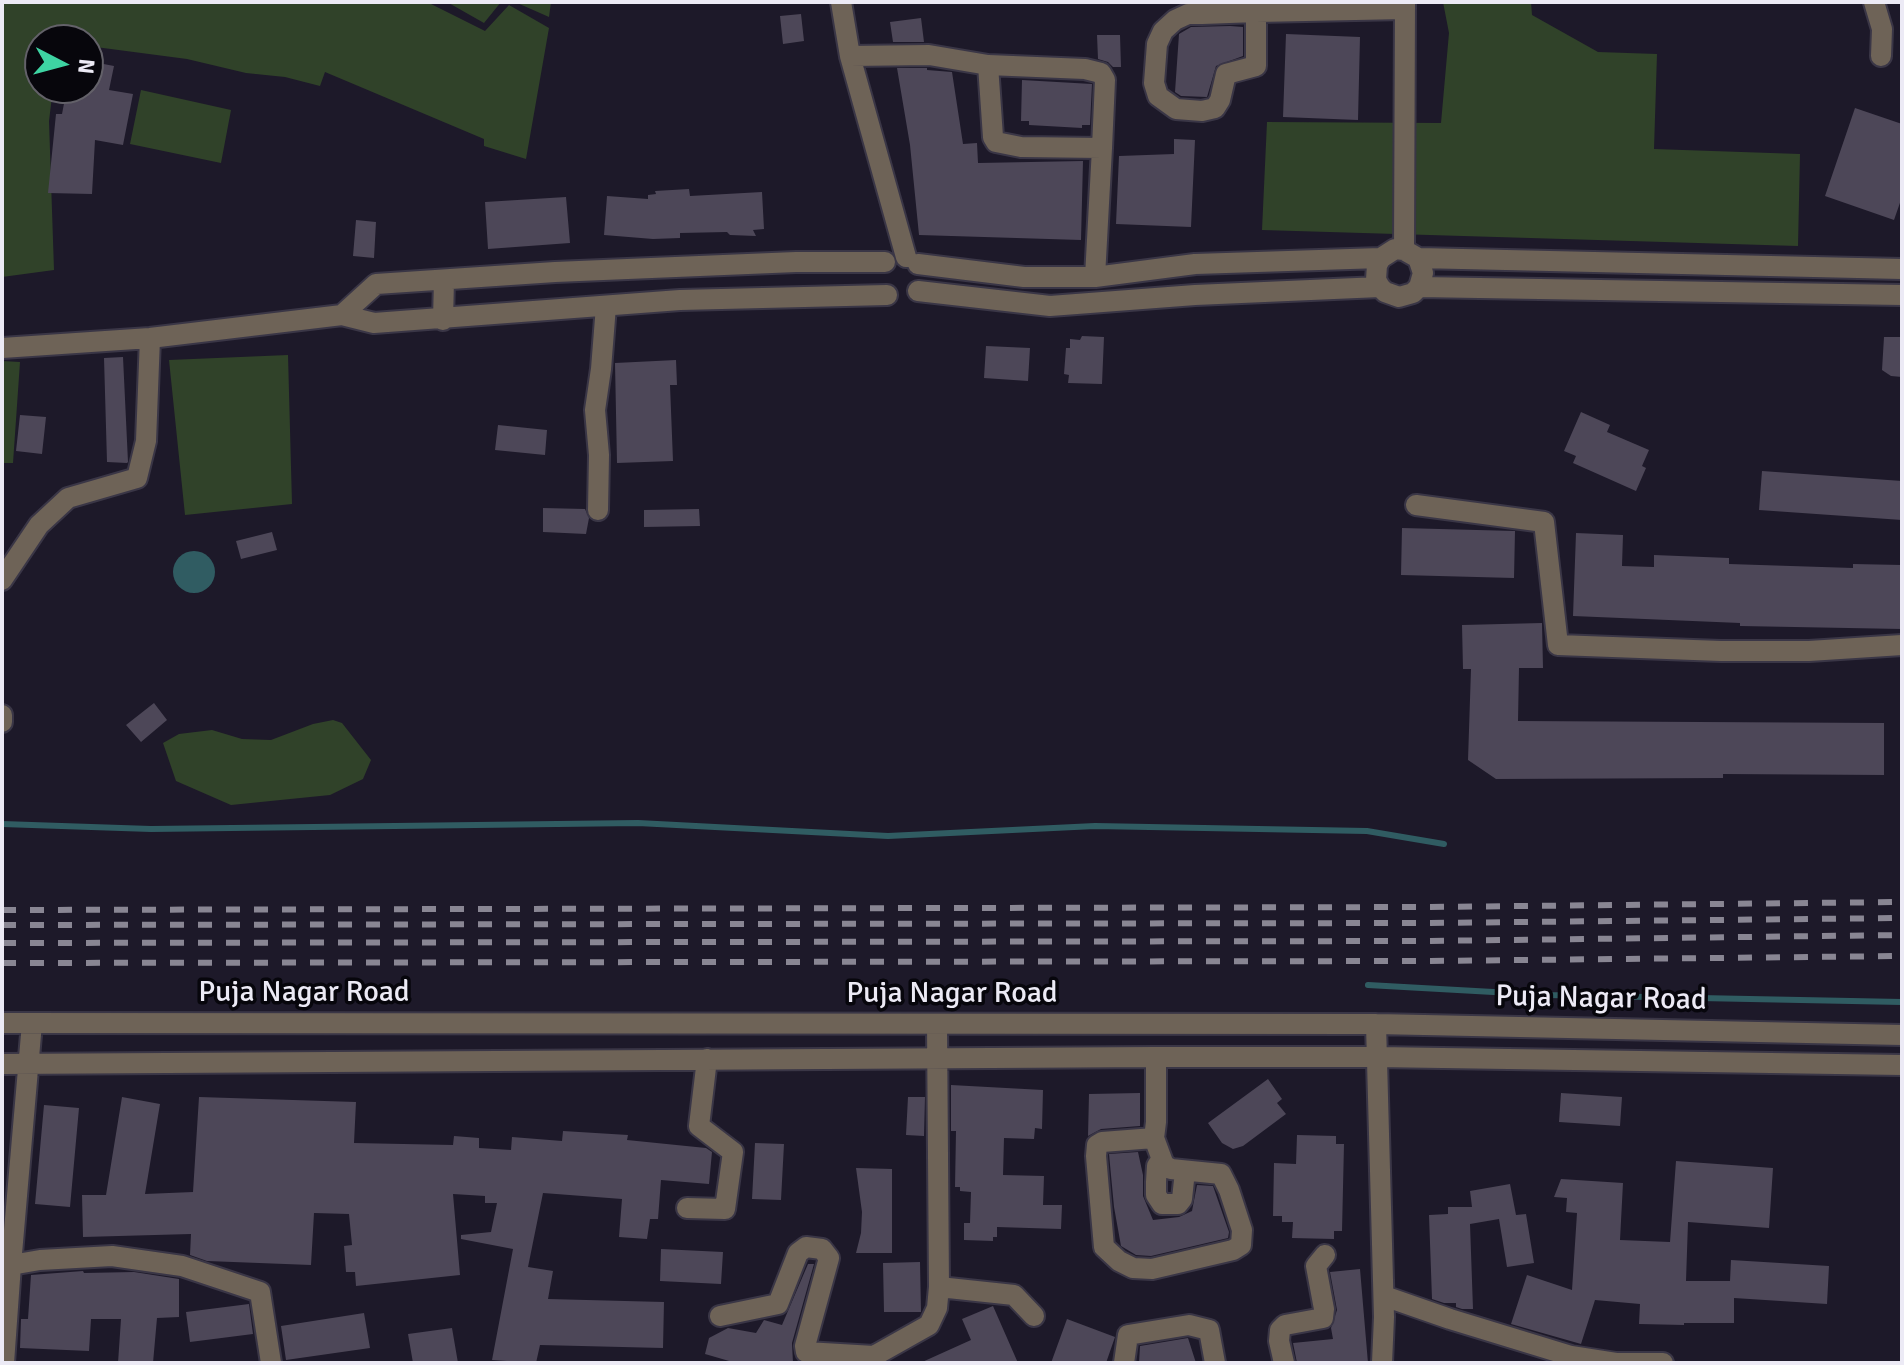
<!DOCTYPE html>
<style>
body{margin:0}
#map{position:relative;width:1904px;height:1365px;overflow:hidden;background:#1d1929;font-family:Signika,sans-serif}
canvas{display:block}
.frame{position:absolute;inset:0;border:4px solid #eceaf5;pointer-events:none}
.north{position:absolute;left:24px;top:24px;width:80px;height:80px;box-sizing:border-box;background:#07060c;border:2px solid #636169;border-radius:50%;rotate:96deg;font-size:22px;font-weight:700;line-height:32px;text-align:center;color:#eceaf5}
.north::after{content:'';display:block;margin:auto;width:28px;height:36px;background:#3ed4a3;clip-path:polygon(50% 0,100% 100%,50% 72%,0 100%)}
</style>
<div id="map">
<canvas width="1904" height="1365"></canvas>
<div class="frame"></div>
<div class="north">N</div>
</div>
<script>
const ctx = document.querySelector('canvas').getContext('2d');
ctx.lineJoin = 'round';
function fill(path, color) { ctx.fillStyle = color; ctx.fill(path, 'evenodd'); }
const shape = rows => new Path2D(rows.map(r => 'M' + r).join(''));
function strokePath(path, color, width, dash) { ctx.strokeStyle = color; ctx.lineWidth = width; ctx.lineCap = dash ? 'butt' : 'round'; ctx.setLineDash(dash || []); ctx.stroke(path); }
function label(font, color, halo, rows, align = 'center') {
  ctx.font = font + ' Signika,sans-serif'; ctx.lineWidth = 7; ctx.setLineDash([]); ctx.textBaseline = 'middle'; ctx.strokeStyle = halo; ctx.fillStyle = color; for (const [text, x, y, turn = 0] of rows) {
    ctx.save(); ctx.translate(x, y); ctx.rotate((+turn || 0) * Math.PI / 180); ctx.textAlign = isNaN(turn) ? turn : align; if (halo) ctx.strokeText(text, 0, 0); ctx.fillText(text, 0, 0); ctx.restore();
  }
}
fill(shape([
 [2,2,427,2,485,31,509,5,549,28,526,159,484,146,484,139,325,72,320,86,285,77,246,73,187,59,88,46,88,40,40,40,40,88,53,88,49,121,54,270,2,277],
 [447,2,501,2,484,23],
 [515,2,551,2,549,17],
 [1443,2,1531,2,1532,15,1598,52,1657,54,1654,149,1800,154,1798,246,1262,230,1267,122,1441,123,1449,33],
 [141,90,231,110,221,163,130,144],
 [288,355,292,504,185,515,169,360],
 [2,361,20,362,13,463,2,463],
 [333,720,342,723,371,760,363,779,330,795,231,805,176,781,163,743,179,734,212,730,242,739,271,740,313,724]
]), '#304229');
fill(shape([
 '173 572a21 21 0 1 1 42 0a21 21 0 1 1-42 0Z'
]), '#305c62');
strokePath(shape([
 [2,824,151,829,638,823,888,836,1095,826,1367,831,1444,844],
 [1368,985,1547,995,1902,1002]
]), '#305c62', 6);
fill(shape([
 [801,14,804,41,783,44,780,16],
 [921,18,924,42,893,42,890,22],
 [1230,26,1243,27,1243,56,1216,66,1207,97,1181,96,1175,92,1179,34,1191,27],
 [1286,34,1360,37,1358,120,1283,117],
 [1097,35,1120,35,1121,67,1113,67,1108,62,1098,59],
 [88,61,114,66,109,90,133,94,123,145,95,140,92,194,48,193,56,114,62,114,67,88,88,88],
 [897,68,927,68,927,70,952,72,963,144,977,143,978,163,1083,161,1081,240,919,235,910,145],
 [1022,80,1092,84,1090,125,1082,125,1082,128,1029,125,1029,121,1021,121],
 [1855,108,1902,124,1902,197,1894,220,1825,196],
 [1174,139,1195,140,1191,227,1116,224,1119,156,1174,154],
 [689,189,690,196,762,192,764,229,753,230,756,236,730,235,727,232,680,233,680,238,653,239,604,235,607,196,648,199,648,195,656,194,655,191],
 [566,197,570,243,488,249,485,202],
 [356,220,376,222,374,258,353,256],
 [1082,336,1104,337,1102,384,1068,383,1069,375,1064,374,1066,348,1070,348,1070,339,1080,340],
 [1884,337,1902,337,1902,377,1891,376,1882,370],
 [986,346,1030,348,1028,381,984,378],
 [123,357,128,462,127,463,107,462,104,358],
 [676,360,677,385,670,385,673,461,617,463,615,363],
 [1581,412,1610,425,1607,432,1649,450,1642,466,1646,468,1636,491,1573,463,1576,456,1564,451],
 [20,415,46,417,42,454,16,451],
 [498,425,547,430,545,455,495,450],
 [1762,471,1902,481,1902,520,1759,510],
 [543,508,585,509,589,518,586,534,543,532],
 [699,509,700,526,644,527,644,510],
 [1402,528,1515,531,1514,578,1401,575],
 [272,532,277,550,241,559,236,541],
 [1576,533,1623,535,1622,566,1654,567,1654,555,1729,558,1729,564,1853,568,1853,564,1902,565,1902,629,1740,626,1740,623,1573,616],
 [1542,623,1543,668,1519,668,1518,721,1884,723,1884,775,1723,774,1723,778,1496,779,1468,760,1471,669,1463,669,1462,625],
 [154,703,167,720,141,742,126,725],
 [1268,1079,1282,1099,1277,1103,1286,1114,1243,1146,1233,1149,1222,1143,1208,1123],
 [951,1085,1043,1090,1042,1129,1035,1128,1034,1139,1004,1138,1003,1175,1044,1176,1043,1205,1062,1205,1061,1229,997,1227,997,1237,993,1237,993,1241,964,1240,964,1223,970,1223,971,1192,960,1191,960,1187,955,1187,956,1131,951,1131],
 [1140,1093,1140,1126,1101,1129,1088,1136,1089,1094],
 [1561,1093,1622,1097,1620,1126,1559,1122],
 [122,1097,160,1104,145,1194,193,1192,199,1097,356,1102,354,1143,453,1145,454,1136,479,1138,479,1148,511,1150,512,1137,562,1141,563,1131,628,1135,627,1140,706,1148,712,1152,709,1184,661,1180,658,1219,650,1219,647,1239,619,1237,622,1199,543,1193,528,1267,553,1271,548,1299,664,1302,663,1348,540,1345,536,1363,492,1360,513,1249,461,1239,461,1235,491,1232,497,1203,485,1203,485,1196,453,1194,460,1275,356,1286,355,1272,346,1272,344,1246,352,1245,349,1214,314,1213,311,1265,207,1261,190,1255,191,1234,83,1237,82,1195,106,1195],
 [908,1097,925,1097,924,1136,906,1135],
 [44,1105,79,1108,70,1207,35,1204],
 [1297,1135,1336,1136,1336,1144,1344,1144,1342,1231,1334,1231,1334,1239,1292,1238,1293,1222,1282,1222,1282,1216,1273,1216,1274,1163,1296,1164],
 [755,1143,784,1144,781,1200,752,1199],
 [1138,1152,1143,1175,1143,1196,1153,1220,1179,1217,1192,1211,1197,1185,1213,1186,1229,1232,1228,1238,1151,1256,1136,1255,1121,1246,1114,1207,1109,1154],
 [1676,1161,1773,1168,1769,1228,1688,1222,1686,1281,1730,1281,1731,1260,1829,1266,1827,1304,1734,1298,1734,1323,1684,1323,1684,1325,1639,1324,1640,1304,1595,1300,1581,1344,1511,1324,1527,1275,1572,1290,1577,1213,1566,1212,1567,1198,1554,1197,1561,1179,1623,1183,1620,1240,1670,1242],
 [856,1168,892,1169,892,1253,856,1253,861,1233,862,1212],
 [1510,1184,1516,1215,1526,1214,1534,1263,1507,1267,1499,1219,1470,1224,1473,1309,1462,1309,1456,1307,1456,1303,1444,1303,1432,1299,1429,1215,1448,1214,1448,1207,1472,1207,1470,1191],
 [661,1249,723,1252,721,1284,660,1281],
 [920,1262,921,1312,884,1312,883,1263],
 [808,1264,814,1264,792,1343,793,1363,736,1363,705,1354,709,1338,728,1328,756,1333,764,1320,782,1325],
 [1360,1269,1368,1363,1297,1363,1293,1343,1333,1339,1331,1328,1337,1310,1330,1272],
 [83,1271,84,1273,134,1272,179,1279,179,1317,157,1318,153,1363,118,1363,121,1319,91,1319,89,1351,20,1348,21,1319,28,1319,31,1275],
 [249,1304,253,1334,190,1342,186,1312],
 [993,1306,1018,1363,920,1363,971,1340,962,1319],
 [364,1313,370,1348,286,1360,281,1326],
 [1067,1319,1115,1337,1106,1363,1051,1363],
 [452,1328,458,1363,413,1363,408,1334],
 [1188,1338,1196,1363,1139,1363,1140,1346]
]), '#4d4758');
const minor = shape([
 [841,2,850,56,906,257],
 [1874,2,1882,29,1881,56],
 [1256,12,1256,66,1226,74,1220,100,1215,108,1202,111,1176,109,1158,96,1154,83,1157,44,1163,31,1175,20,1188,14,1202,14,1256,12,1405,9],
 [850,56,929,55,988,65,1085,69,1101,73,1105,80,1102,148],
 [988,65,993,137,996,142,1021,147,1102,148,1095,277],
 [1404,250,1405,2],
 [1418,258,1423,273,1419,287,1413,293,1399,297,1385,292,1380,287,1376,280,1377,265,1381,258,1395,249,1404,250,1418,258,1902,269],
 [918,264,1024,277,1095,277,1195,264,1381,258],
 [1419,287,1902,295],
 [918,291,1050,306,1195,295,1380,287],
 [342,315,376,284,555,272,796,262,885,262],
 [443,320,444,280],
 [2,348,150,338,342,315,374,323,680,300,887,295],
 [1416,505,1544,522,1558,645,1721,651,1809,651,1902,645],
 [598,510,599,455,595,410,601,369,606,306],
 [2,580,39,525,68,498,137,478,146,441,150,338],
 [2,715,2,722],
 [2,1023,1376,1024,1902,1035],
 [32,1023,11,1265,40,1260,112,1256,182,1266,260,1292,271,1363],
 [1376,1024,1384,1317,1382,1363],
 [2,1064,1156,1057,1377,1057,1902,1065],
 [1154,1138,1164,1165,1171,1169,1221,1174,1229,1190,1242,1230,1241,1245,1233,1250,1152,1269,1133,1268,1119,1261,1104,1247,1096,1156,1097,1145,1102,1142,1154,1138,1156,1122,1156,1057],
 [1161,1160,1157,1166,1156,1182,1156,1195,1162,1204,1178,1204,1182,1199,1185,1171],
 [687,1208,725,1209,733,1152,699,1126,707,1059],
 [2,1266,11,1265,4,1363],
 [939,1287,1014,1295,1034,1316],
 [1384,1296,1450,1319,1571,1356,1616,1363,1663,1363],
 [720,1316,778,1304,798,1253,806,1247,822,1249,829,1258,805,1346,806,1352,874,1356,929,1325,937,1308,939,1287,937,1024],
 [1124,1363,1128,1335,1189,1325,1209,1330,1215,1363],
 [1284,1363,1279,1341,1280,1330,1285,1325,1323,1318,1324,1309,1316,1266,1325,1255]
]);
strokePath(minor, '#3a3646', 24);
strokePath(minor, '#6e6357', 20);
strokePath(shape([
 [2,910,1428,907,1902,902],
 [2,925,1428,923,1902,918],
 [2,943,1428,941,1902,935],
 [2,963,1428,961,1902,956]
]), '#898693', 6, [14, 14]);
label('30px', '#eceaf5', '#07060c', [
 ["Puja Nagar Road",304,993],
 ["Puja Nagar Road",952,994],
 ["Puja Nagar Road",1601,999,1]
]);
</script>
